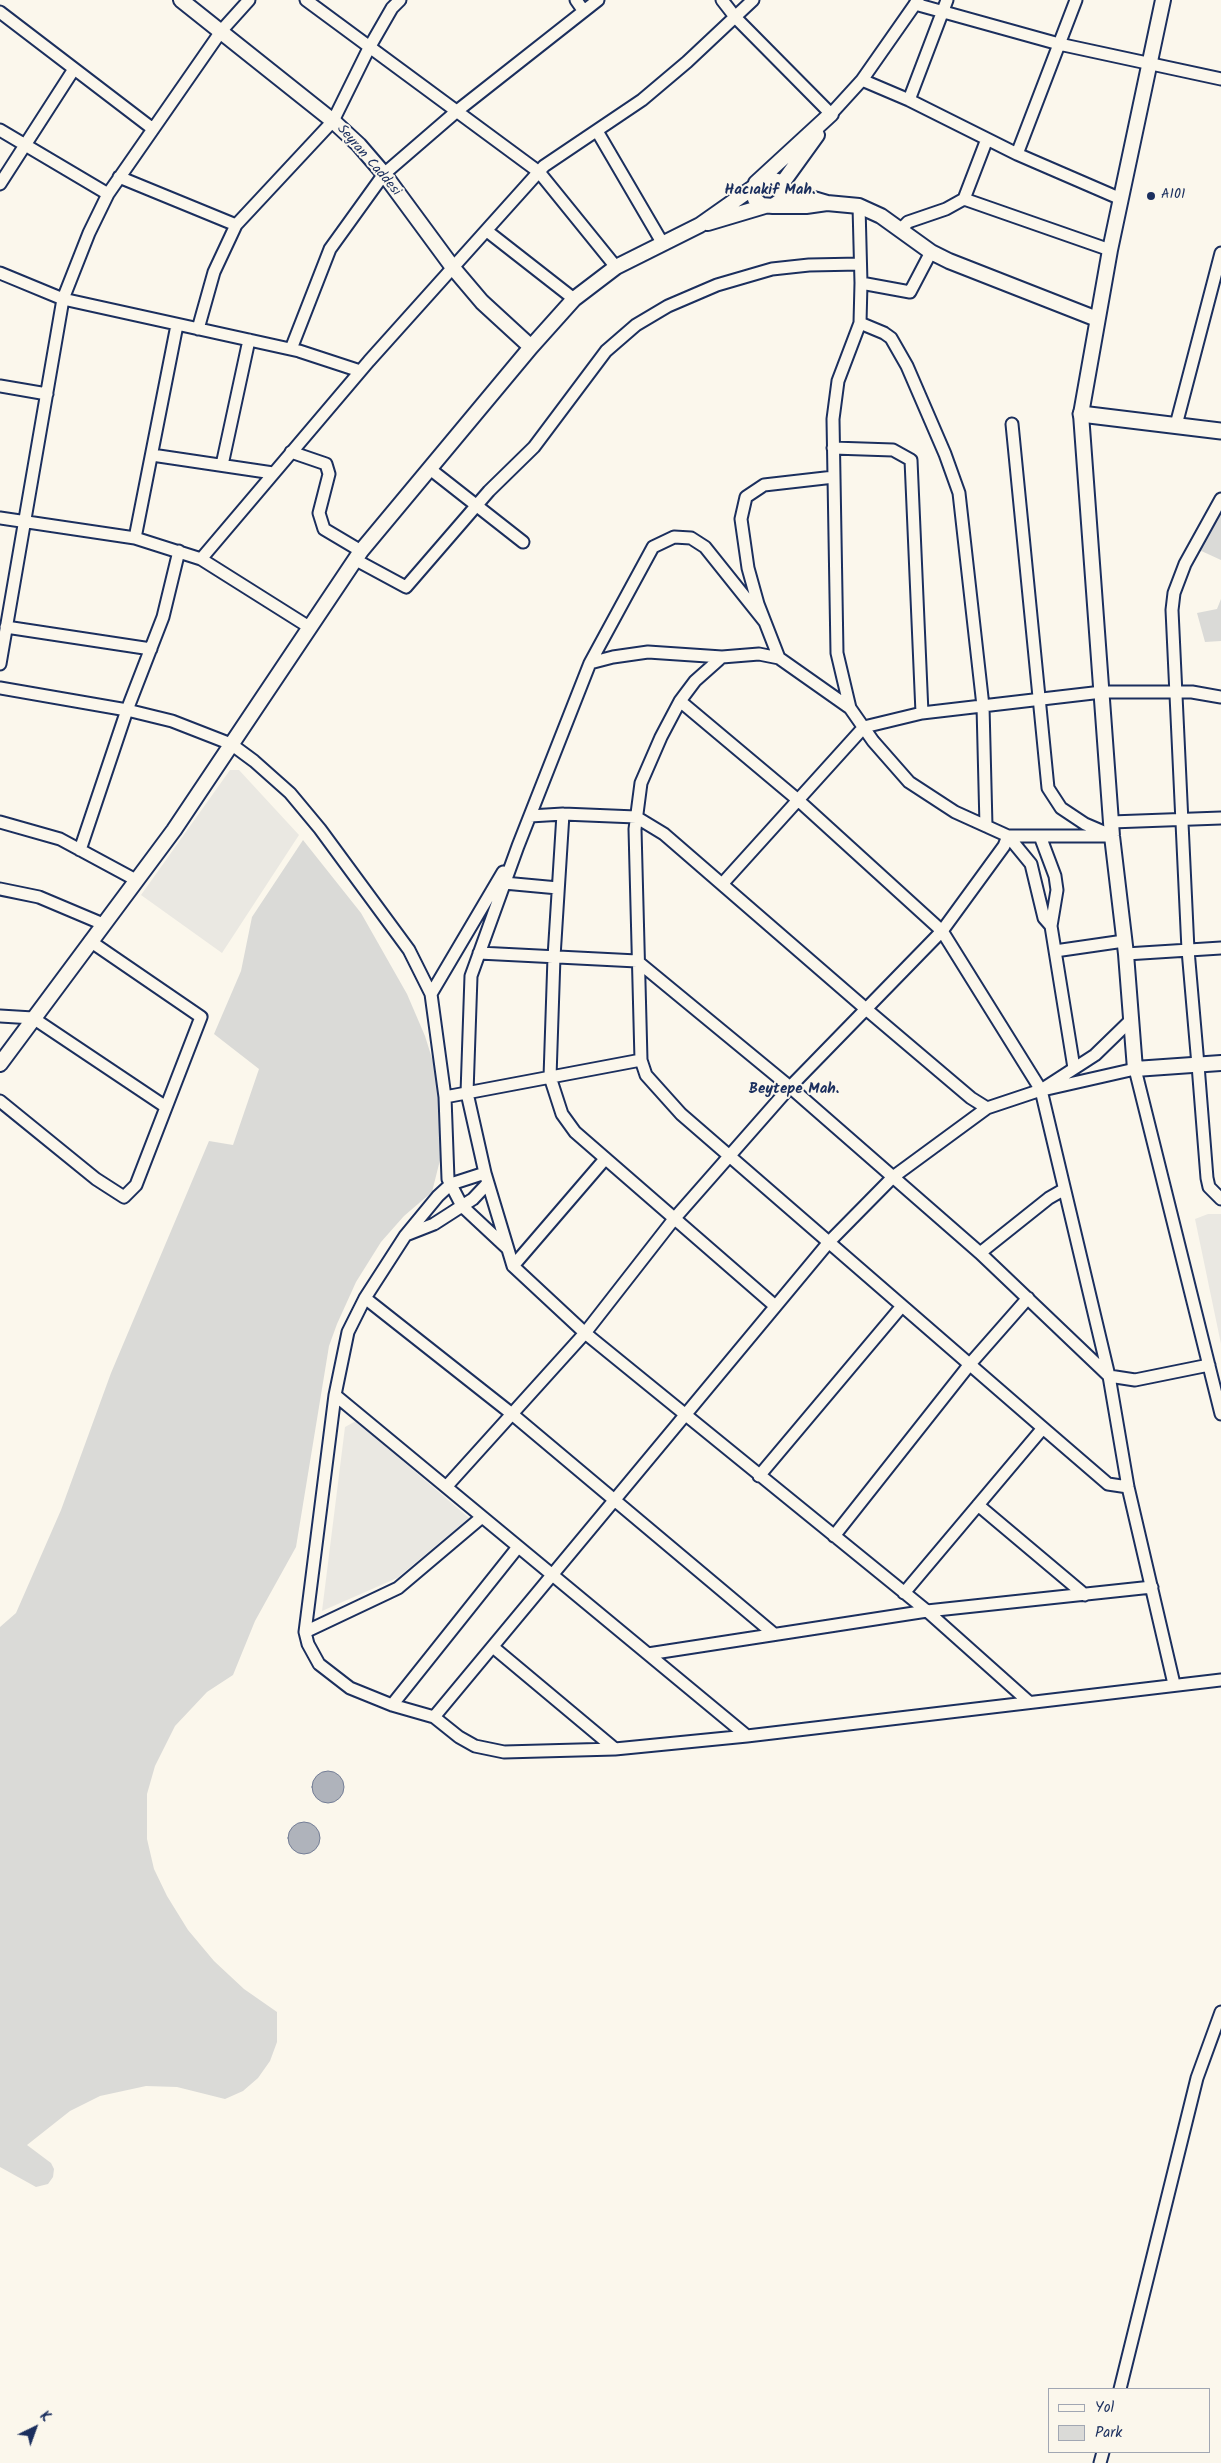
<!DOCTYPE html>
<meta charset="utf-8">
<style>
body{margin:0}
#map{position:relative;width:1221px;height:2463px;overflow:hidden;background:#fbf7ec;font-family:Kalam,sans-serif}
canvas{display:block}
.legend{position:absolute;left:1048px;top:2388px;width:162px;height:65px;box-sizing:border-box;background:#fbf7ec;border:1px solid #a1a7b3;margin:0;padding:6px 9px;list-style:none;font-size:15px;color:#1b2f5e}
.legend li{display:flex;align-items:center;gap:10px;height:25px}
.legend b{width:25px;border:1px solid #a1a7b3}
.north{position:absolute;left:10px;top:2403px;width:50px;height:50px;-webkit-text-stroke:4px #fbf7ec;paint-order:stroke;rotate:42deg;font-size:14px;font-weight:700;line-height:20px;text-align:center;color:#1b2f5e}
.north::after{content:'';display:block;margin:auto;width:18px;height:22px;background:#1b2f5e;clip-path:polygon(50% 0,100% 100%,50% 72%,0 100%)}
</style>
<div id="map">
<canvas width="1221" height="2463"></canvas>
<ul class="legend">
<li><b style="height:6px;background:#fbf7ec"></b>Yol</li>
<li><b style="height:14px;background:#dadad7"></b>Park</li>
</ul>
<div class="north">K</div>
</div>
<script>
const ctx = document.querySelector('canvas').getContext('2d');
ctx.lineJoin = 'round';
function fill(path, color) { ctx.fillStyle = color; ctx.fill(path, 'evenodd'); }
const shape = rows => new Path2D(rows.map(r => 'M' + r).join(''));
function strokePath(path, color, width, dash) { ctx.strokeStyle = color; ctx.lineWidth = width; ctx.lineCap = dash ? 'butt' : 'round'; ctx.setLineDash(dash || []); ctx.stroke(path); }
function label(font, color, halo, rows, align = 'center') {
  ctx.font = font + ' Kalam,sans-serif'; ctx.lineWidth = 4; ctx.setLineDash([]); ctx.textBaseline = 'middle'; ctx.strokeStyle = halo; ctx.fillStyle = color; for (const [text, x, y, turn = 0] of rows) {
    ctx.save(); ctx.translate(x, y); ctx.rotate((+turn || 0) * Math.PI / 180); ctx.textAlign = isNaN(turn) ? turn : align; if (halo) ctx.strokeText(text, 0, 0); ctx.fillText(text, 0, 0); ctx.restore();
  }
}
fill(shape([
 [230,770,239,770,299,835,222,953,141,895],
 [1208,1214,1221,1214,1221,1344,1195,1219],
 [356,1421,469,1518,397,1578,322,1611,345,1427]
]), '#eae8e2');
fill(shape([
 [1221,509,1221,560,1197,549],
 [1221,599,1221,641,1205,642,1197,613,1217,609],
 [303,840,361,913,407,994,425,1036,435,1068,441,1102,442,1152,432,1192,404,1216,381,1242,356,1282,337,1324,329,1346,296,1547,255,1621,233,1675,207,1692,175,1726,155,1766,147,1794,147,1839,154,1869,167,1896,188,1930,214,1961,244,1989,277,2012,277,2042,270,2061,258,2078,243,2091,225,2099,177,2087,146,2086,100,2096,70,2111,27,2145,51,2163,54,2169,53,2177,48,2184,36,2187,0,2167,0,1627,16,1613,61,1510,111,1373,209,1141,233,1145,259,1069,214,1034,241,971,252,917]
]), '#dadad7');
const water = shape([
 '312 1787a16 16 0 1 1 32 0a16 16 0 1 1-32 0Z',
 '288 1838a16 16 0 1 1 32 0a16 16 0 1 1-32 0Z'
]);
fill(water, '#afb3bb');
strokePath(water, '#747e96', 1);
const minor = shape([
 [306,0,539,172,616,267],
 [576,0,583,10],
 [722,0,736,18,831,114,862,80,918,0],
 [915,4,1059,44,1221,79],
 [0,12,153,129],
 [862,80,909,100,1017,154,1121,199],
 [909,100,947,0],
 [0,130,108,194],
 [597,131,663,244],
 [987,139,964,199,1110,250],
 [1017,154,1076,0],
 [119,177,236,225],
 [0,184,74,69],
 [859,206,861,283,860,323,838,381,833,419,837,653,850,708,873,741,909,782,955,812,1008,836,1112,836],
 [901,229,908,222,946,209,964,199],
 [487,231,574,299],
 [0,273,63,299,299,351,360,371],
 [861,283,910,292,931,252],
 [860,323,884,333,891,338,907,366,945,454,959,493,983,706,986,826],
 [198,329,214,272,236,225,333,121,369,48,392,8,400,0],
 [291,349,330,249,384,174,457,111,598,0],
 [0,386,47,394],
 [1012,424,1048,788,1061,808,1085,824,1106,833],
 [1176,425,1221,253],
 [833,448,893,450,911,460,922,713],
 [291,452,326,464,329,474,319,513,324,529,361,551],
 [152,455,273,473],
 [222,465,249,340],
 [430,469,523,542],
 [1221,499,1185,564,1174,593,1172,610,1188,950,1198,1065,1207,1178,1209,1187,1221,1199],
 [0,518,135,538,201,559,309,627],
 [135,538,177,325],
 [201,559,369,361,544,166,642,100,687,62,753,0],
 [356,560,406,587,489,491,534,447,606,351,636,325,668,306,717,285,772,269,809,265,860,264],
 [6,627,151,649],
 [722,657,648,652,613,657,590,663,518,846,471,976,467,1093,485,1173,513,1266,585,1333,927,1611,1029,1702],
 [779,658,758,604,748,568,741,519,746,497,764,485,834,477],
 [590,663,653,547,674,537,691,538,705,547,765,622],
 [0,664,63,299,89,233,108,194,222,30,249,0],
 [0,688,127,710,172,721,231,744,254,761,290,793,320,829,409,950,431,994,445,1097,448,1179,462,1206,507,1248],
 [680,701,798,800,942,931,1041,1090,1109,1376,1128,1487,1174,1684],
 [850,708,779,658,759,654,722,657,695,681,680,701,661,737,641,783,635,829,641,1060,646,1075,681,1114,1043,1428,1108,1484,1128,1487],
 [563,814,554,957,550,1077,562,1114,575,1132,774,1305],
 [530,816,563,814,636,817,664,834,866,1009,971,1098,987,1108],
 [0,822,60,839,136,880],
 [1111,822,1221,818],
 [1040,836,1055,876,1057,890,1051,926,1074,1068],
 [80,850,127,710,163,617,179,551],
 [504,883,558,888],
 [723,883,864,727,922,713,1102,692,1192,692,1221,697],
 [0,889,39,897,103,924],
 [1055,951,1124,941],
 [479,953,637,961,790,1087,980,1253,1109,1376,1135,1380,1209,1365],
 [1126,954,1221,948],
 [431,994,503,872],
 [0,1016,33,1018,166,1107],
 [1047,1089,1135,1069,1221,1414],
 [445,1097,641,1060],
 [0,1101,96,1179,124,1197,136,1185,201,1017,90,941],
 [485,1173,451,1184,438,1196,405,1236,365,1298,348,1332,335,1395,305,1632,308,1644,319,1664,350,1688,392,1705,434,1717,459,1737,475,1746,504,1752,615,1749,747,1736,1221,1680],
 [406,1235,434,1224,462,1206,473,1199,488,1183],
 [980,1253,1049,1198,1063,1190],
 [513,1266,605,1159],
 [365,1298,512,1414,774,1634],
 [335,1395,747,1736],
 [759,1476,902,1306],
 [446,1487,585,1333,674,1219,790,1087,942,931,1004,846,1008,836,1031,864,1044,918,1051,926],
 [978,1505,1085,1595],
 [834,1536,970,1364,1028,1298],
 [904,1593,1043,1428],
 [305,1632,398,1588,482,1517],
 [493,1647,615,1749],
 [648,1654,927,1611,1152,1587],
 [392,1705,518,1547],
 [434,1717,829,1242,893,1177,987,1108,1041,1090,1095,1055,1131,1020],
 [1120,2389,1197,2078,1221,2012],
 [1100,2463,1103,2452]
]);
const tertiary = shape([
 [181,0,333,121,359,145,384,174,454,269,482,302,531,347],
 [1163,0,1110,250,1081,414,1112,836,1126,954,1135,1069,1221,1063],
 [763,178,778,181,783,190,781,200,773,206,761,205,755,199,753,191,756,183,831,114],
 [781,185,817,135],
 [827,203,859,206,881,216,931,252,949,261,1097,319],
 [773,206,806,206,827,203,783,190],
 [708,223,765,206],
 [0,1064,174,830,361,551,531,347,574,299,616,267,700,225,754,187]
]);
const secondary = shape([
 [1081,414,1221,431]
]);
strokePath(minor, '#1b2f5e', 15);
strokePath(tertiary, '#1b2f5e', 18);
strokePath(secondary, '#1b2f5e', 19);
strokePath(minor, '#fbf7ec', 11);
strokePath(tertiary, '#fbf7ec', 14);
strokePath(secondary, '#fbf7ec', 15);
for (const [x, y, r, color] of [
 [1151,196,5,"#1b2f5e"]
]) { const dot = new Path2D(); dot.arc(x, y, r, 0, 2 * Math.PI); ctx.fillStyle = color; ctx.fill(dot); strokePath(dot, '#fbf7ec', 2); }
label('14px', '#1b2f5e', '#fbf7ec', [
 ["Seyran Caddesi",368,161,49]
]);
label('14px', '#1b2f5e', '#fbf7ec', [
 ["A101",1161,196]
], 'left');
label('bold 15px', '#1b2f5e', '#fbf7ec', [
 ["Hacıakif Mah.",770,191],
 ["Beytepe Mah.",794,1090]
]);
</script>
